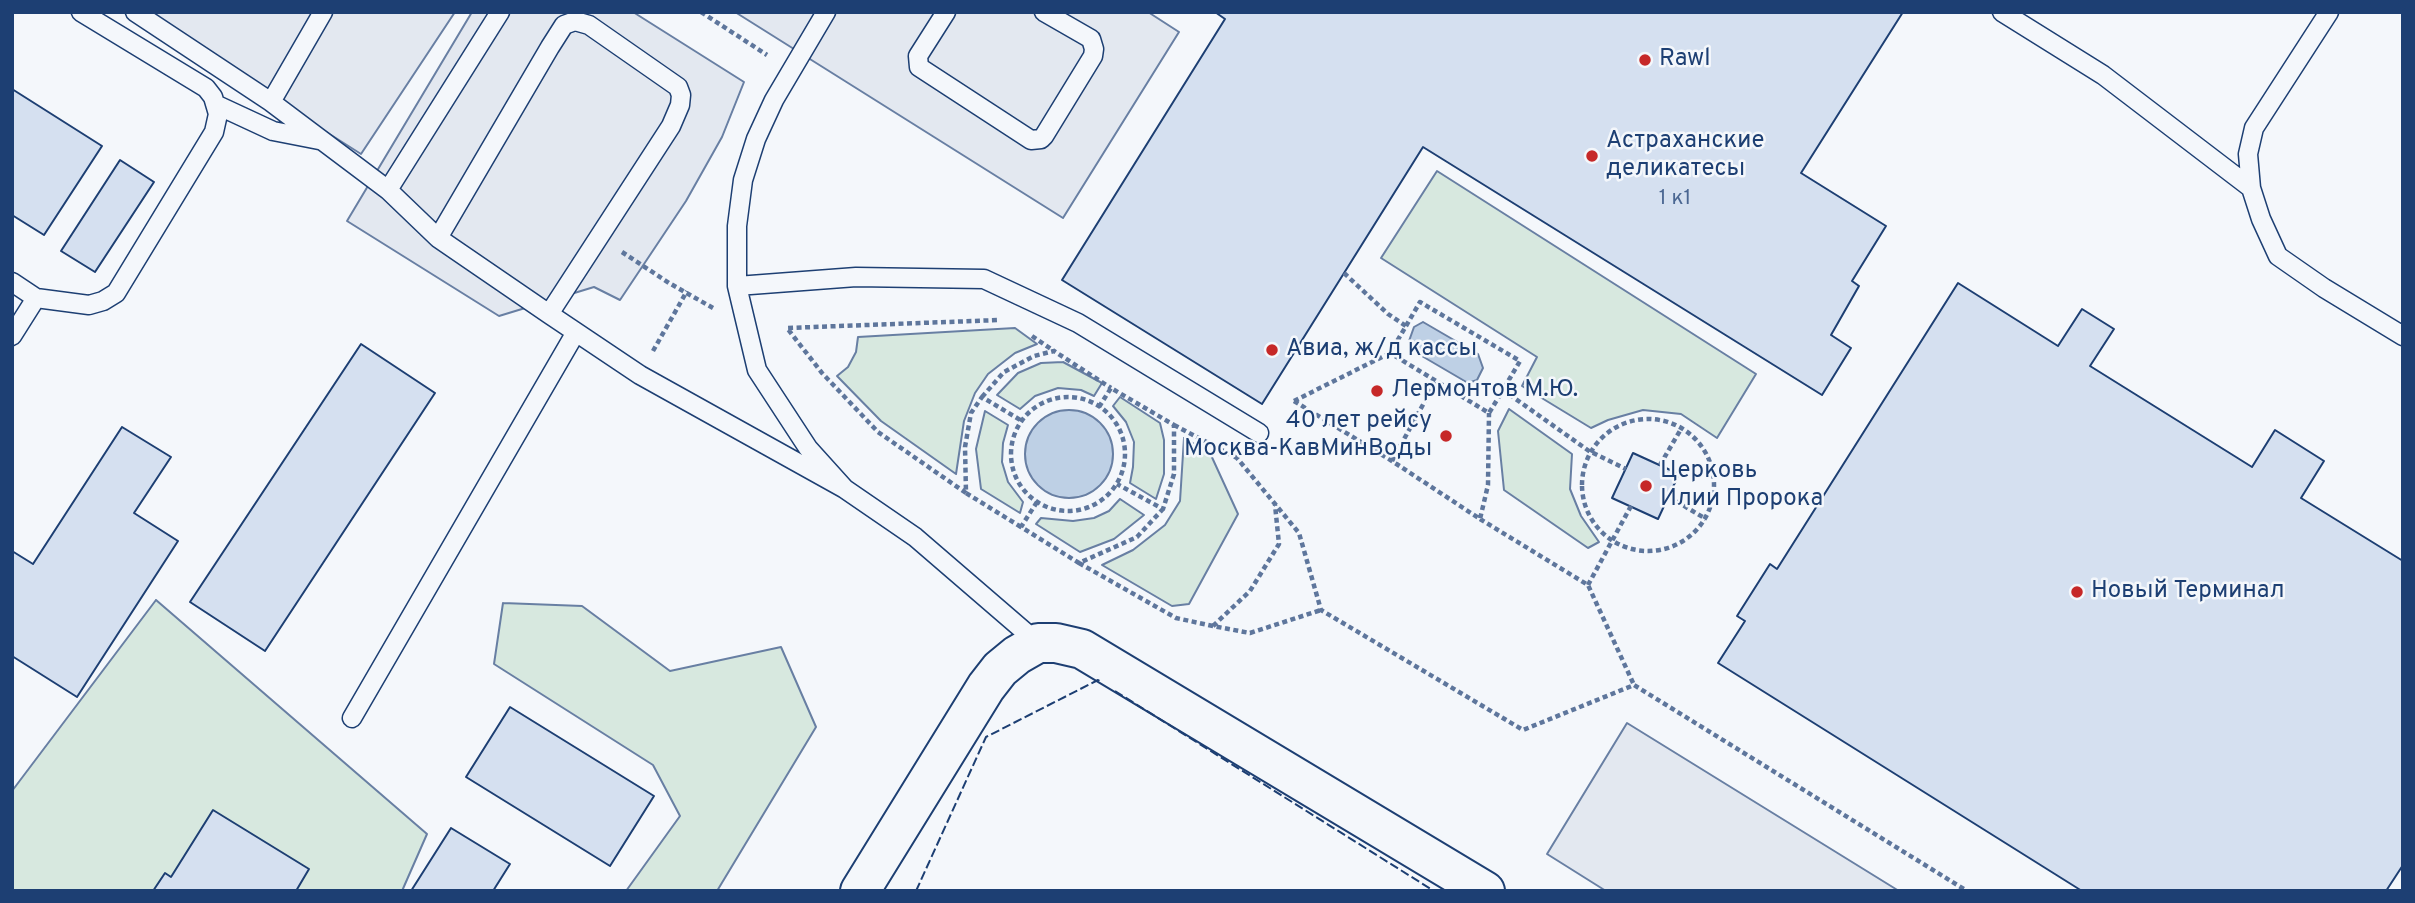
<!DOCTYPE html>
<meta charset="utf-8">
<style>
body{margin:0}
#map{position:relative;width:2415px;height:903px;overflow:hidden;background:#f4f7fb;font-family:Overpass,sans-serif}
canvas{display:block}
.frame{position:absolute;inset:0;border:14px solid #1d3f73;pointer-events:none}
</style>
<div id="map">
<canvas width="2415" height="903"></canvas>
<div class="frame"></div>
</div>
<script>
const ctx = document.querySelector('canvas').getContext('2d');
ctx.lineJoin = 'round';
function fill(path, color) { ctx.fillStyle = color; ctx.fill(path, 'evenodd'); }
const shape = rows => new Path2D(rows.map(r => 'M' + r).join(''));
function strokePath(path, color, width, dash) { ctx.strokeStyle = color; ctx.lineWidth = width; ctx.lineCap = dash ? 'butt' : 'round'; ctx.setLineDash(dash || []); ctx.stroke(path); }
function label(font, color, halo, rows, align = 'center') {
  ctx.font = font + ' Overpass,sans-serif'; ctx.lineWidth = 5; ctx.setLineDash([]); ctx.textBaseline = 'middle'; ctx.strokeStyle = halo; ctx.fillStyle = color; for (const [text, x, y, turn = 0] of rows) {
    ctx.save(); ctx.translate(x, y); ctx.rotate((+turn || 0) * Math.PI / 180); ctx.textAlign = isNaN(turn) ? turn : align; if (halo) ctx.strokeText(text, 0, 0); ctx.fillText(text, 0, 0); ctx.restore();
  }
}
const green = shape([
 [1437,171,1756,374,1717,438,1681,414,1643,410,1608,420,1591,428,1522,386,1537,357,1381,258,1437,171],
 [1015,328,1037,344,1015,353,988,374,975,393,964,421,956,474,881,421,837,376,848,367,856,352,858,337,1015,328],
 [1063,362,1102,383,1094,396,1081,390,1058,388,1035,396,1020,409,997,395,1018,373,1041,363,1063,362],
 [1120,397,1160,423,1164,440,1164,474,1156,499,1130,483,1133,467,1134,442,1126,422,1113,406,1120,397],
 [1509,409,1572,454,1570,489,1581,516,1599,542,1588,548,1504,490,1498,431,1509,409],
 [985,411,1008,425,1003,443,1002,462,1008,482,1023,502,1020,513,981,489,976,449,985,411],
 [1184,438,1210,453,1238,514,1189,604,1172,606,1102,565,1133,550,1165,525,1180,501,1184,438],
 [1120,499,1144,515,1114,539,1080,552,1036,524,1041,518,1073,521,1094,518,1109,511,1120,499],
 [156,600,427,834,402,891,12,891,12,791,156,600],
 [503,603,582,606,670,671,781,647,816,727,717,891,626,891,680,816,653,765,494,664,503,603]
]);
fill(green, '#d7e8df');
strokePath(green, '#687fa3', 2);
const parking = shape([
 [137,12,455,12,361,154,137,12],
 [472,12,633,12,744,82,722,137,686,201,620,300,594,287,499,316,347,221,472,12],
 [735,12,1148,12,1179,32,1063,218,735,12],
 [1627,723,1899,891,1606,891,1547,854,1627,723]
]);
fill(parking, '#e3e8f0');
strokePath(parking, '#687fa3', 2);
const water = shape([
 [1423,322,1478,354,1483,368,1477,380,1468,383,1415,352,1409,341,1414,327,1423,322],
 '1025 454a44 44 0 1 1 88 0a44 44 0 1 1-88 0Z'
]);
fill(water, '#bed0e5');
strokePath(water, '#687fa3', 2);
const building = shape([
 [1215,12,1903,12,1801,173,1886,226,1852,281,1859,286,1831,335,1851,348,1822,395,1423,147,1262,404,1062,280,1225,19,1215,12],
 [12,89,102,146,44,235,12,215,12,89],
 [120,160,154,182,95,272,61,251,120,160],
 [1958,283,2058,346,2082,309,2114,329,2090,366,2252,467,2275,430,2324,461,2301,498,2403,561,2403,865,2386,891,2082,891,1718,663,1745,621,1737,616,1770,564,1777,569,1958,283],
 [361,344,435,393,265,651,190,602,361,344],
 [122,427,171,457,134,513,178,541,77,697,12,656,12,551,33,564,122,427],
 [1633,453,1679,474,1658,519,1612,498,1633,453],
 [510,707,654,796,610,866,466,777,510,707],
 [213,810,309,869,296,891,153,891,165,873,171,877,213,810],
 [451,828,510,864,493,891,411,891,451,828]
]);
fill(building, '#d5e0f0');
strokePath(building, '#1d3f73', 2);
const service = shape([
 [135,12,271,102,388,190,438,238],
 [826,12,774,100,756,139,743,180,737,226,737,286,757,370,808,448,845,489,915,537,1038,643],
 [946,12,918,56,919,67,1031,140,1041,139,1044,136,1093,56,1094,49,1091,39,1044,12],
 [2002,12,2103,75,2251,188],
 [2329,12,2254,128,2248,154,2251,188,2261,219,2278,256,2324,288,2403,336],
 [271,102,323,12],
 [217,105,273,131,319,140],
 [388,190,500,12],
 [12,282,36,298,12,336],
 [737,286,856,277,984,279,1078,323,1259,433],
 [36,298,89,305,103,301,116,293,214,132,218,114,213,97,206,88,81,12],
 [549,314,671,126,680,105,681,95,678,87,589,25,575,21,564,25,550,47,438,238,549,314,640,375,845,489],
 [352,718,576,332]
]);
const primary = shape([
 [860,891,986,687,1000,669,1017,655,1038,643,1056,643,1082,649,1485,891]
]);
strokePath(service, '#1d3f73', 21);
strokePath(primary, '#1d3f73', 42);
strokePath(shape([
 [701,12,767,55],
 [622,252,669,283,713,308],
 [1344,273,1388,314,1406,326,1390,353,1489,413,1503,390,1589,451,1626,469],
 [1406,326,1420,302,1520,361,1503,390],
 [1032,336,1054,351],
 [653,351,687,291],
 [982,397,1004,372,1034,356,1054,351,1111,388],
 '1011 454a57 57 0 1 1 114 0a57 57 0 1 1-114 0Z',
 [1294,401,1392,461,1480,519,1488,485,1489,413],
 [1294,401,1390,353],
 [1099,407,1111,388,1174,425,1174,474,1163,509,1117,484],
 '1582 485a66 66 0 1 1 132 0a66 66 0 1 1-132 0Z',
 [1174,425,1237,458,1299,533,1321,610,1523,730,1634,685,1967,891],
 [1392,461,1436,381],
 [1660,465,1681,429],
 [966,493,878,432,822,373,787,328,1000,320],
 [1669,497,1706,519],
 [1037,502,1021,527,1079,563,1137,537,1163,509],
 [1480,519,1588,585,1634,685],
 [1021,527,966,493,965,447,971,413,982,397,1022,421],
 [1079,563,1176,618,1213,626,1250,633,1321,610],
 [1588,585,1631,506],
 [1213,626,1250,591,1279,544,1275,505]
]), '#5e769c', 4.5, [5, 3.5]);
strokePath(service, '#f4f7fb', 18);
strokePath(primary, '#f4f7fb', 38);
strokePath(shape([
 [1115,691,1434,891],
 [916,891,986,737,1098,680,1101,682]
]), '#1d3f73', 2, [9, 3.5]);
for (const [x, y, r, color] of [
 [1645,60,7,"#c62828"],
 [1592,156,7,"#c62828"],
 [1272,350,7,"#c62828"],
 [1377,391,7,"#c62828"],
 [1446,436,7,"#c62828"],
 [1646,486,7,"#c62828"],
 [2077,592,7,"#c62828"]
]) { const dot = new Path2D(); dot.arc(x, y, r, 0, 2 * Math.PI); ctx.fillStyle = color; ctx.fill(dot); strokePath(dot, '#f4f7fb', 2.5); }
label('21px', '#4b6792', null, [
 ["1 к1",1675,200]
]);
label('24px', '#1d3f73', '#f4f7fb', [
 ["Rawl",1659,60],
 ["Астраханские",1606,142],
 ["деликатесы",1606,170],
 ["Авиа, ж/д кассы",1286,350],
 ["Лермонтов М.Ю.",1391,391],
 ["40 лет рейсу",1432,422,"right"],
 ["Москва-КавМинВоды",1432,450,"right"],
 ["Церковь",1660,472],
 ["Илии Пророка",1660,500],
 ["Новый Терминал",2091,592]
], 'left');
</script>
